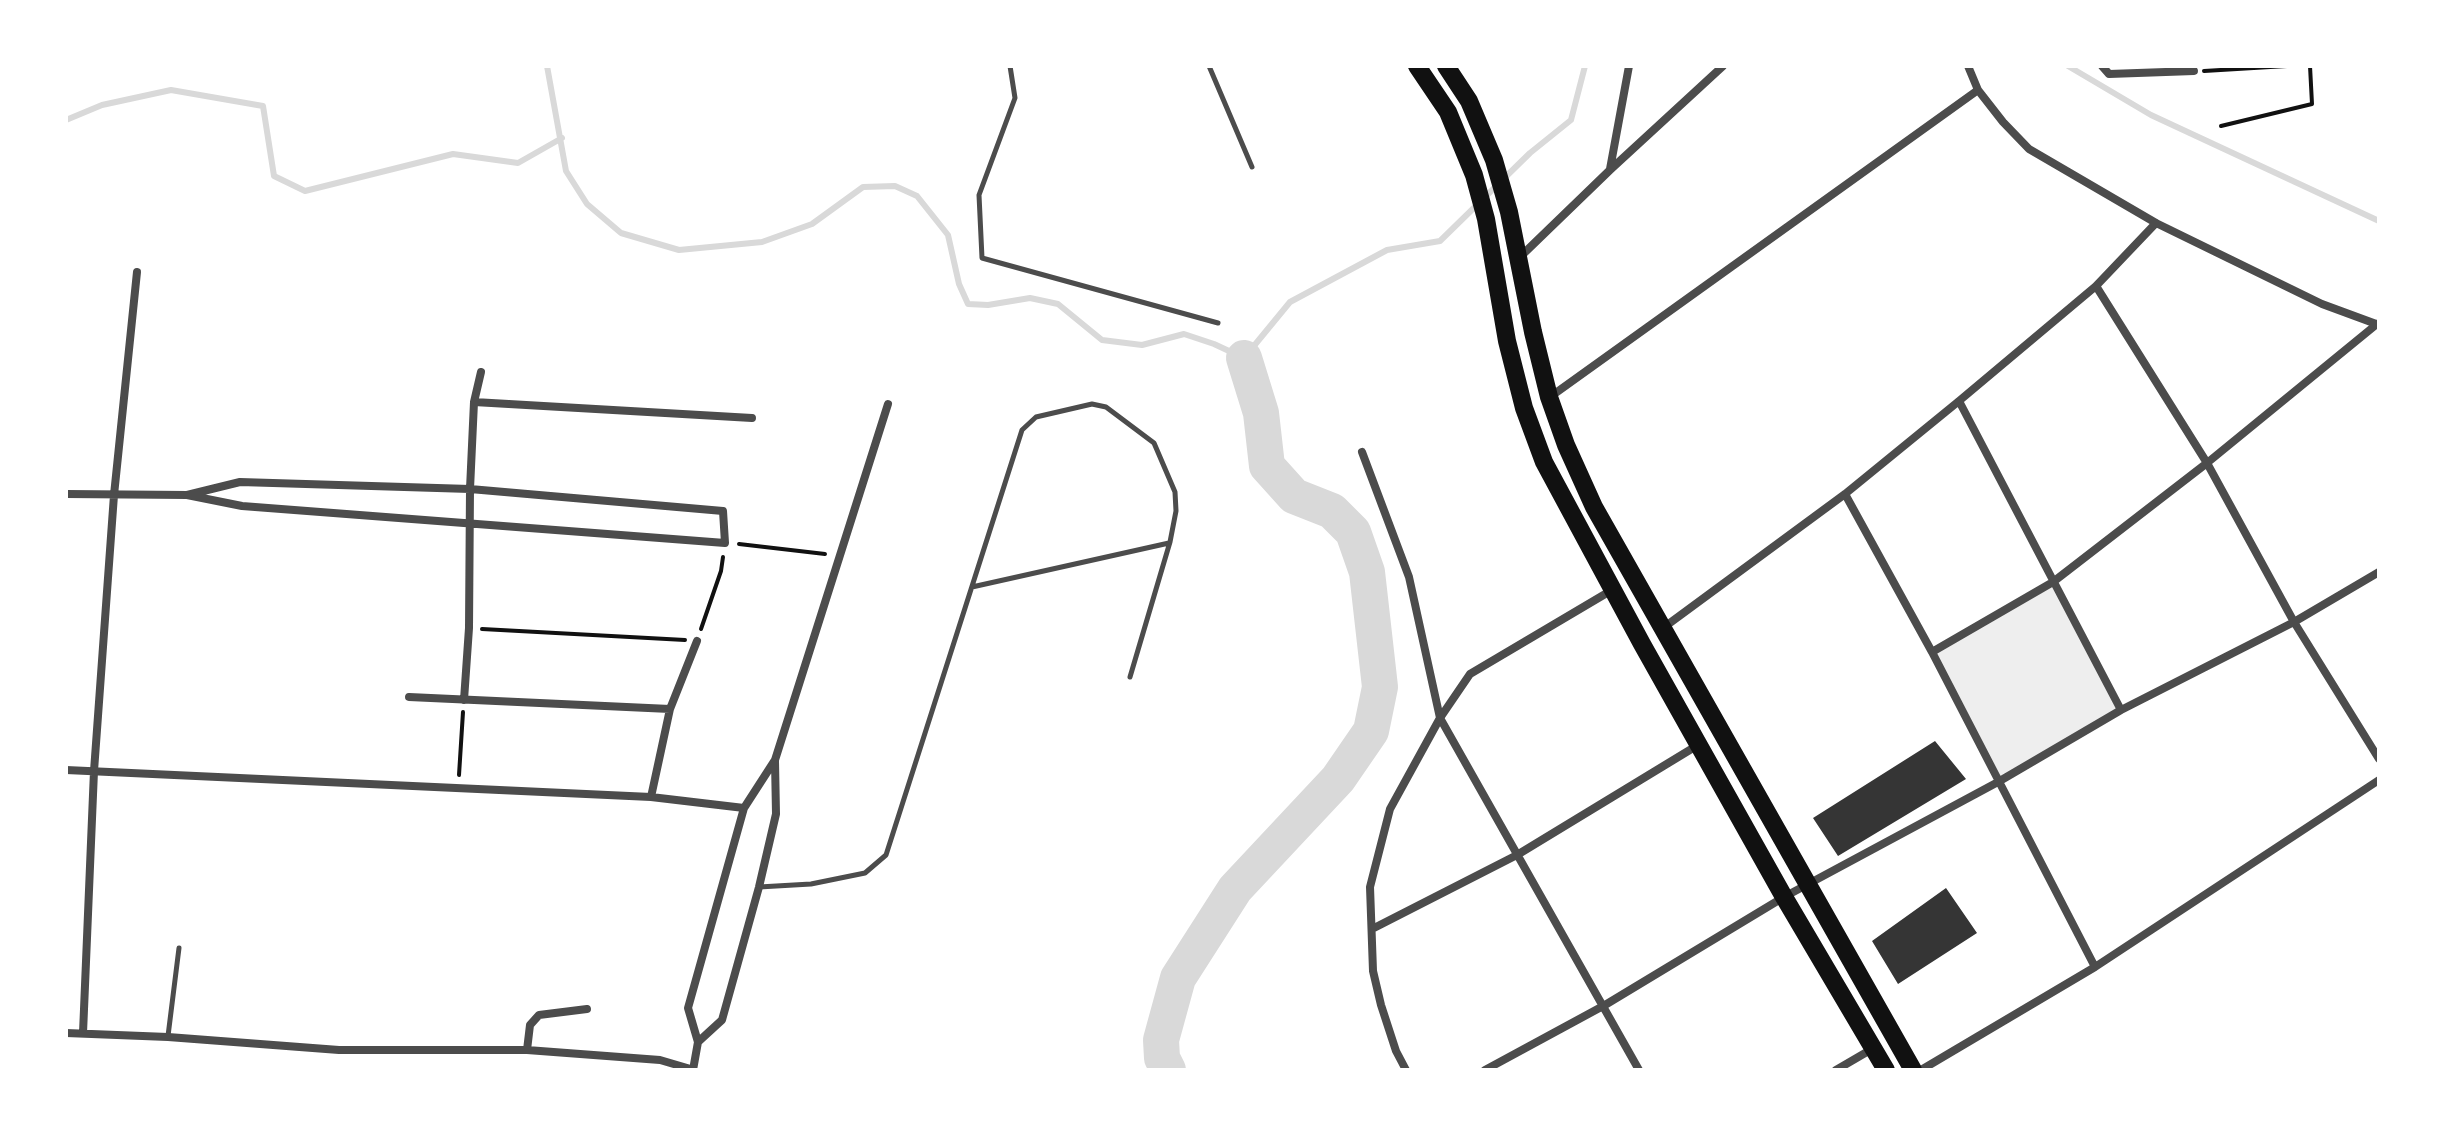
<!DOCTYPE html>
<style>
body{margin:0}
#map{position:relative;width:2445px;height:1136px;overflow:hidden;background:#fff;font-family:"Crimson Pro",serif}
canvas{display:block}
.frame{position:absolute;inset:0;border:68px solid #fff;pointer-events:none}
</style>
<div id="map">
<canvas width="2445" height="1136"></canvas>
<div class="frame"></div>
</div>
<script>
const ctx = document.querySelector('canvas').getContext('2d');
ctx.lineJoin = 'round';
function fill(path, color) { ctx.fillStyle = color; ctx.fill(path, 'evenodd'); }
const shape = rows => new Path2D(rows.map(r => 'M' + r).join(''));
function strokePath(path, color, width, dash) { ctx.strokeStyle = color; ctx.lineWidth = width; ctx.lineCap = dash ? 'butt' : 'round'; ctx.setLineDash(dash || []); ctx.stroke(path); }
fill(shape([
 [2053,582,2121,710,1998,782,1932,652]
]), '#eee');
strokePath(shape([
 [547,66,566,171,587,204,621,233,679,250,762,242,812,224,863,187,895,186,917,196,948,235,959,284,968,304,988,305,1030,298,1058,304,1102,340,1142,345,1184,334,1214,344,1244,358,1290,302,1387,250,1440,241,1530,153,1571,120,1585,66],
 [2068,66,2151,115,2379,221],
 [66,120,102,105,171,90,263,106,274,176,305,191,453,154,518,163,562,138]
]), '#d9d9d9', 6);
strokePath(shape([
 [1168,1070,1162,1058,1161,1040,1178,978,1235,889,1338,779,1371,731,1380,687,1367,572,1353,532,1332,511,1294,496,1267,466,1261,413,1244,358]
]), '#d9d9d9', 36);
fill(shape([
 [1935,741,1966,779,1838,856,1813,818],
 [1946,888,1977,933,1898,984,1872,941]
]), '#353535');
strokePath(shape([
 [2204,71,2287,66],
 [2221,126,2312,104,2310,66],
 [739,544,825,554],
 [482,629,685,640],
 [701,629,721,571,723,557],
 [459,775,463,712]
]), '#111', 4);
strokePath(shape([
 [1010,66,1015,98,979,195,982,258,1218,323],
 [1209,66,1252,167],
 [972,587,1169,543],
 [759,887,811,884,865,873,886,855,1022,430,1036,417,1092,404,1106,407,1154,443,1175,492,1176,511,1170,542,1130,677],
 [168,1036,179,948]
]), '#4c4c4c', 5);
strokePath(shape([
 [1968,66,1978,90,2003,122,2029,149,2156,223,2322,304,2379,325],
 [2102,66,2109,74,2194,71],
 [1610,169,1629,66],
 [1520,257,1610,170,1723,66],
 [2096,286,2207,463,2294,622,2379,759],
 [1550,397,1978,90],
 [1959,401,2121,710],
 [474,402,752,418],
 [1362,452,1409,577,1440,718,1639,1070],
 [66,494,187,495,242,506,725,543,723,511,470,489,240,482,187,495],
 [1845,494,1932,652,2095,967],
 [1663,628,1845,494,1959,401,2096,286,2156,223],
 [1932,652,2053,582,2207,463,2377,324],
 [409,697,670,709],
 [464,700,469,628,470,489,474,402,481,372],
 [66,770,651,797,744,808],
 [651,797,670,709,697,641],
 [1372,929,1517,855,1698,745],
 [66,1033,168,1037,339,1050,527,1050,660,1060,694,1070],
 [83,1033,94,771,114,495,137,272],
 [698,1042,722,1020,759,887,776,814,775,761],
 [527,1050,530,1025,539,1015,587,1009],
 [693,1070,698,1042,688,1008,744,808,775,760,888,404],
 [1406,1070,1396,1051,1381,1005,1373,971,1370,887,1390,809,1440,718,1470,674,1612,590],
 [1485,1070,1605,1005,1784,897,1998,782,2121,710,2294,622,2379,572],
 [1836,1070,1872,1049],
 [1921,1070,2095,967,2379,780]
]), '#4c4c4c', 8);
strokePath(shape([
 [1417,66,1448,112,1474,175,1486,219,1507,341,1524,408,1544,462,1642,644,1784,897,1886,1070],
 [1446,66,1469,101,1494,160,1509,212,1533,332,1549,397,1566,445,1594,507,1913,1070]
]), '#111', 18);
</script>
